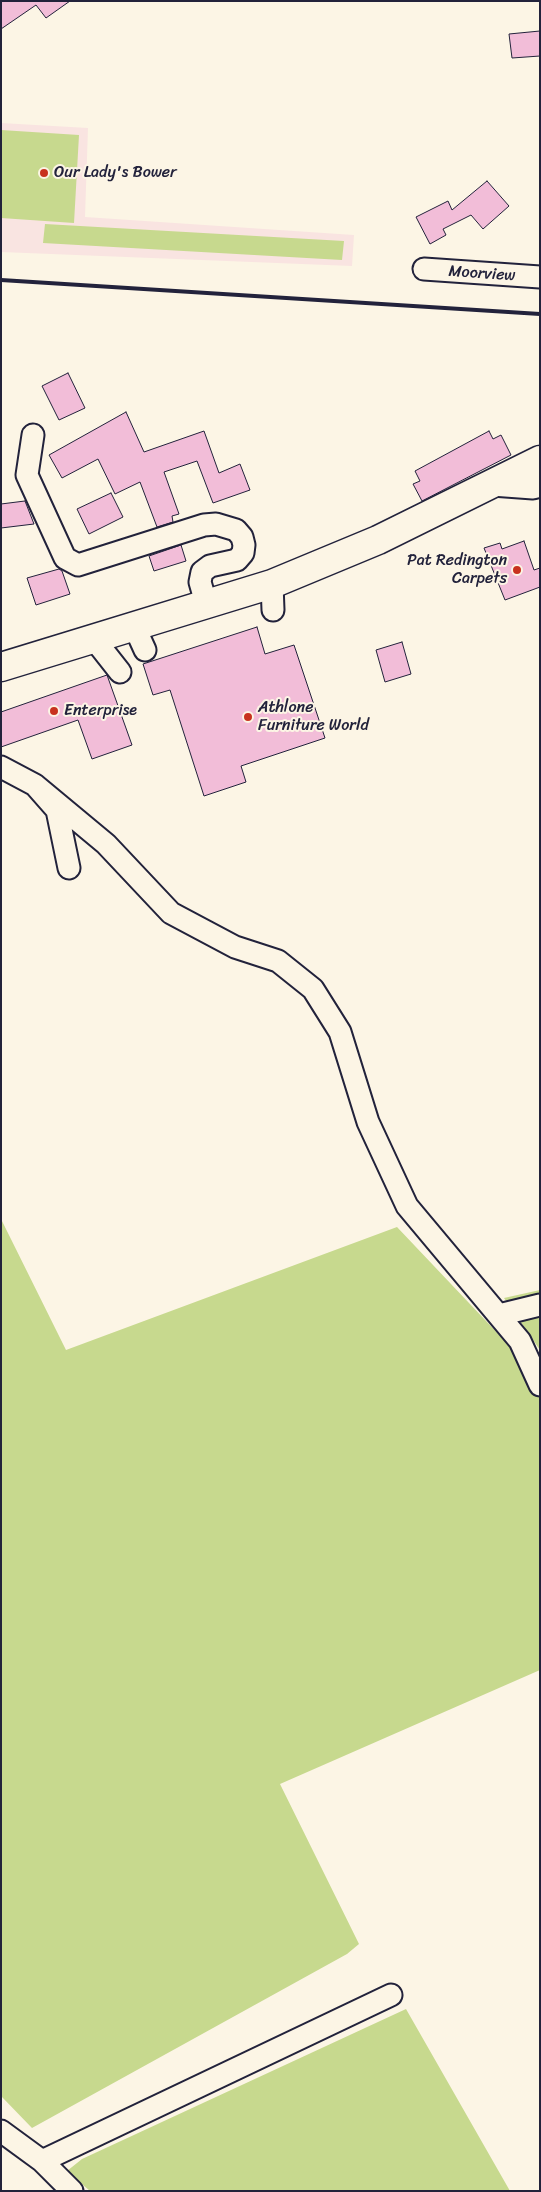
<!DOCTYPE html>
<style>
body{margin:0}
#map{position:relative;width:541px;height:2192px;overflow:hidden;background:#fcf5e5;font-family:Sriracha,sans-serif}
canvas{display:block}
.frame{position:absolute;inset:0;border:2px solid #22223b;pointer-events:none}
</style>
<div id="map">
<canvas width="541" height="2192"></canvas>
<div class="frame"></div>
</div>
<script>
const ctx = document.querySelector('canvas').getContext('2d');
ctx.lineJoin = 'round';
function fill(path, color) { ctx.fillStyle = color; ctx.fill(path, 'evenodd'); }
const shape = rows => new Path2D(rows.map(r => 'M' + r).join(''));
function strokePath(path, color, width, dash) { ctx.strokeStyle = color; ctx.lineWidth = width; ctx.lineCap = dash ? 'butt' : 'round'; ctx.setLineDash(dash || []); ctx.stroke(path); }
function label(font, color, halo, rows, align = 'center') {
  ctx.font = font + ' Sriracha,sans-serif'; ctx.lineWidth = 4; ctx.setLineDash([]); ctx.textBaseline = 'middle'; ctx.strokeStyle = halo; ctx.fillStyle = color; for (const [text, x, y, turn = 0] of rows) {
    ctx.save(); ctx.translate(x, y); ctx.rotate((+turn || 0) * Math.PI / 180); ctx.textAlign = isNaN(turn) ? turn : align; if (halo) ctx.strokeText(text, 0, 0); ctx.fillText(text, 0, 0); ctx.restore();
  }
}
fill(shape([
 [1,123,88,128,85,217,354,235,352,266,1,252]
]), '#f9e4e1');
fill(shape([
 [1,130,79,135,74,223,1,218],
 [45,224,344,241,342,260,43,243],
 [1,1219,66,1350,397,1227,523,1360,540,1362,540,1670,280,1784,359,1944,347,1954,32,2128,1,2096],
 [540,1290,540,1350,504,1298],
 [406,2009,510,2191,90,2191,67,2171,82,2159]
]), '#c7d98e');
const building = shape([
 [1,1,70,1,46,18,36,5,1,29,1,1],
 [540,31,540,56,512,58,509,34,540,31],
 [487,181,509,206,483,229,471,215,443,229,446,235,430,244,416,217,448,201,452,210,487,181],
 [68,373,85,408,59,420,42,386,68,373],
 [126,412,144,452,204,431,219,473,240,464,250,490,213,503,197,461,164,472,179,514,172,516,173,522,157,527,140,482,115,494,98,459,62,478,49,455,126,412],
 [489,431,493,439,501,435,511,455,422,501,413,484,420,481,415,471,489,431],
 [111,493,123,517,89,534,77,509,111,493],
 [25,501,34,524,1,528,1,504,25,501],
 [524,541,534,570,540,568,540,587,505,600,484,548,500,543,502,549,524,541],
 [181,545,186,561,154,571,149,556,181,545],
 [59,569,62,571,70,594,36,605,27,578,59,569],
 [257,627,265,654,294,645,325,738,241,766,246,782,204,796,170,690,153,695,143,664,257,627],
 [402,642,411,674,385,682,376,650,402,642],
 [107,675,132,745,92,759,78,720,1,747,1,712,107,675]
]);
fill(building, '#f2bdd8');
strokePath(building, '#22223b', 1);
const minor = shape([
 [424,269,540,277],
 [33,435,27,475,65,558,78,565,204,525,216,524,236,530,242,537,244,545,243,553,237,560,210,566,202,572,200,582,206,603],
 [492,485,533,488,540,486],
 [272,584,273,610],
 [135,628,145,650],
 [94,639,120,672],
 [1,767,35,785,57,810,69,868],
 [35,785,106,844,171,913,235,947,278,961,313,989,340,1032,368,1122,407,1206,520,1341,540,1385],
 [499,1315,540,1305],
 [1,2131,42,2161,72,2191],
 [42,2161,391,1995]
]);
const major = shape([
 [1,667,272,584,378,540,540,460]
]);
strokePath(minor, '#22223b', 25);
strokePath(major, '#22223b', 31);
strokePath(minor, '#fcf5e5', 21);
strokePath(major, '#fcf5e5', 28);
strokePath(shape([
 [1,280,540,314]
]), '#22223b', 4);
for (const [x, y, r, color] of [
 [44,173,5,"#c8321e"],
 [517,570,5,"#c8321e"],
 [54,711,5,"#c8321e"],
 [248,717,5,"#c8321e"]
]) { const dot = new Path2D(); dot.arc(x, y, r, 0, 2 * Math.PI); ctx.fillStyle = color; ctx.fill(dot); strokePath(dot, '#fcf5e5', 2); }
label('16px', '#22223b', '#fcf5e5', [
 ["Our Lady's Bower",54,173],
 ["Pat Redington",507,561,"right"],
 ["Carpets",507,579,"right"],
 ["Athlone",258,708],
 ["Furniture World",258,726],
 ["Enterprise",64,711]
], 'left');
label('16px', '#22223b', '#fcf5e5', [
 ["Moorview",482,274,4]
]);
</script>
